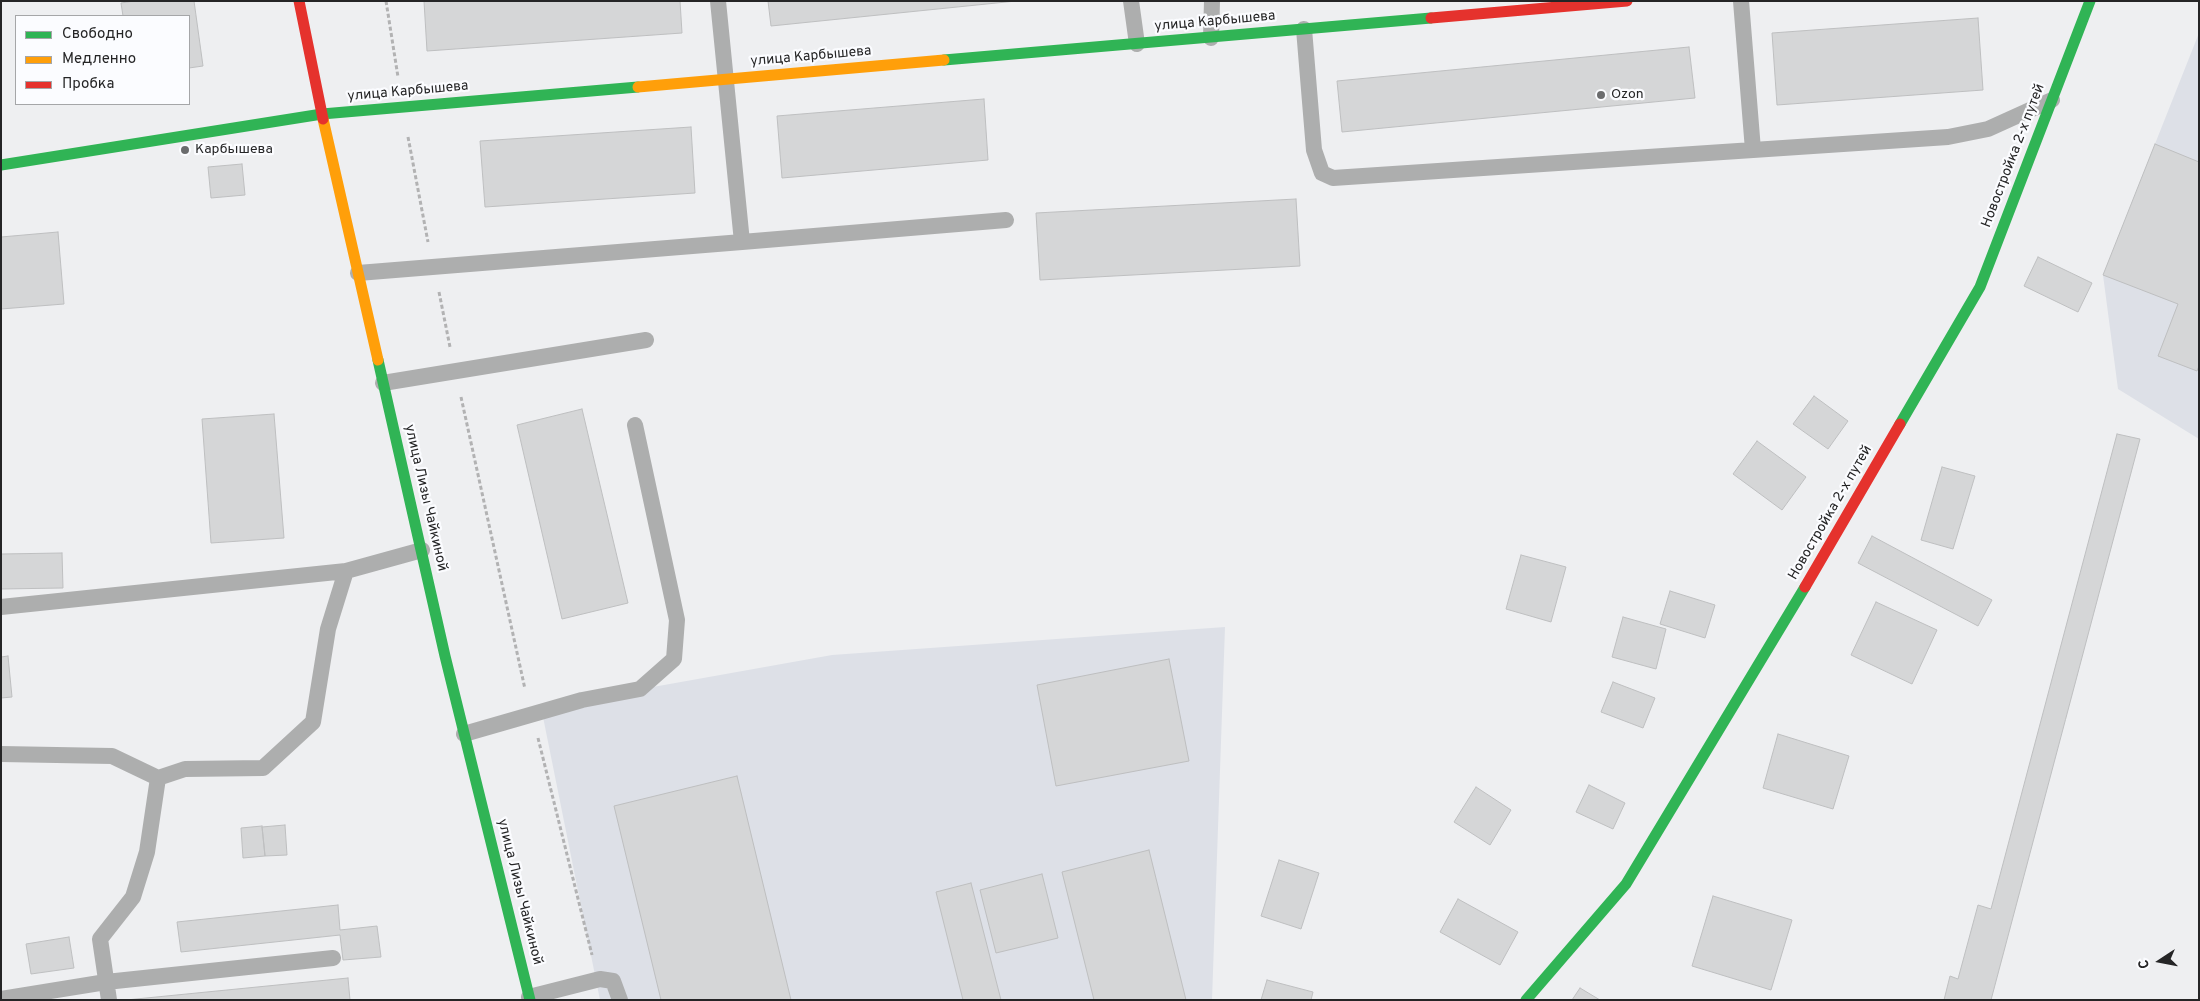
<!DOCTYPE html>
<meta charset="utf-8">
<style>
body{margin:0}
#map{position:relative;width:2200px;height:1001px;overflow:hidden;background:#eeeff1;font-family:Overpass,sans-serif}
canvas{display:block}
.frame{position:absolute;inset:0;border:2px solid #252526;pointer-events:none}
.legend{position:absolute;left:15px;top:15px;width:175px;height:90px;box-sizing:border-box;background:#fbfcff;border:1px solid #a5a6a8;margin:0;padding:6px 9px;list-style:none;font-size:15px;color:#252526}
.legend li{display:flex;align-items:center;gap:10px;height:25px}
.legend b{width:25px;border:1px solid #a5a6a8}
.north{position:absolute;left:2135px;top:936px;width:50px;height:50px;-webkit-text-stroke:4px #fbfcff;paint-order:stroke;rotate:259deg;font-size:14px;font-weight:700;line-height:20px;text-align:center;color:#252526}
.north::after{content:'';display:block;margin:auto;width:18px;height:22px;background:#252526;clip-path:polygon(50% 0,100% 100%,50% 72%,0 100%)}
</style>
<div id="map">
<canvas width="2200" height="1001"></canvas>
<div class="frame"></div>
<ul class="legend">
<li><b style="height:6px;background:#30b455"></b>Свободно</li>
<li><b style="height:6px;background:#ff9f0a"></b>Медленно</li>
<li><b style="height:6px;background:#e5322d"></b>Пробка</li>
</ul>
<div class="north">С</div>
</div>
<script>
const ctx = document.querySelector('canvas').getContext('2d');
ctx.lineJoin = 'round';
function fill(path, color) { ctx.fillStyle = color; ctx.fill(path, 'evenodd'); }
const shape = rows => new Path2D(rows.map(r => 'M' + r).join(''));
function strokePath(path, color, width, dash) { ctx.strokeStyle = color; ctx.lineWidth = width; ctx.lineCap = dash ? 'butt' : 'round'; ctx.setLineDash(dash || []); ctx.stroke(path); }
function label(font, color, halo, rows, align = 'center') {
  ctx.font = font + ' Overpass,sans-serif'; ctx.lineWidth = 4.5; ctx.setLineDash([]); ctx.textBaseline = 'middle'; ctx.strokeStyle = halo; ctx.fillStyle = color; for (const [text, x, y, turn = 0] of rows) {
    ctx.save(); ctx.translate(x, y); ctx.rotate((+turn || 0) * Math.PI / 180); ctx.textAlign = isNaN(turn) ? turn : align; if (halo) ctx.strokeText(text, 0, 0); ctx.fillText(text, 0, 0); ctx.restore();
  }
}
fill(shape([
 [2199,33,2199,439,2118,389,2103,275],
 [1225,627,1212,1000,600,1000,541,707,832,655]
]), '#dde0e7');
const building = shape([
 [134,1,194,1,203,66,189,68,189,16,123,16,121,3,134,1],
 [424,1,680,1,682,33,427,51,424,1],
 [768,1,1016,1,771,26,768,1],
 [1978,18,1983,90,1777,105,1772,33,1978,18],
 [1689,47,1695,98,1342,132,1337,81,1689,47],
 [984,99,988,160,782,178,777,116,984,99],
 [691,127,695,193,485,207,480,141,691,127],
 [2155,144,2199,162,2199,366,2197,371,2158,356,2178,304,2103,275,2155,144],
 [242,164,245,195,211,198,208,167,242,164],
 [1296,199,1300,266,1040,280,1036,213,1296,199],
 [58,232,64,304,1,309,1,237,58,232],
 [2038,257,2092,283,2078,312,2024,286,2038,257],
 [1814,396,1848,421,1828,449,1793,424,1814,396],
 [582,409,628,603,562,619,517,425,582,409],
 [274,414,284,538,211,543,202,419,274,414],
 [2117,434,2140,439,1991,1000,1944,1000,1950,976,1958,979,1978,905,1991,909,2117,434],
 [1757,441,1806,477,1782,510,1733,474,1757,441],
 [1942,467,1975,476,1953,549,1921,540,1942,467],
 [1872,536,1992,600,1978,626,1858,563,1872,536],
 [62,553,63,588,1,589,1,554,62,553],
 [1521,555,1566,567,1551,622,1506,609,1521,555],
 [1670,591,1715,605,1705,638,1660,624,1670,591],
 [1876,602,1937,630,1912,684,1851,655,1876,602],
 [1623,617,1666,629,1656,669,1612,657,1623,617],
 [8,656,12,697,1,698,1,657,8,656],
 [1169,659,1189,761,1056,786,1037,685,1169,659],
 [1613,682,1655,698,1643,728,1601,712,1613,682],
 [1778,734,1849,756,1833,809,1763,788,1778,734],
 [737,776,791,1000,661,1000,614,806,737,776],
 [1589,785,1625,803,1613,829,1576,812,1589,785],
 [1476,787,1511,810,1490,845,1454,822,1476,787],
 [285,825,287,855,265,856,262,827,285,825],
 [262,826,265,856,243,858,241,828,262,826],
 [1149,850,1186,1000,1094,1000,1062,872,1149,850],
 [1279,860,1319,873,1301,929,1261,916,1279,860],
 [1042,874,1058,938,996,953,980,890,1042,874],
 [971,883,1001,1000,963,1000,936,892,971,883],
 [1713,896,1792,920,1771,990,1692,966,1713,896],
 [1458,899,1518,932,1500,965,1440,932,1458,899],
 [338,905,340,930,377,926,381,957,343,960,340,935,181,952,177,922,338,905],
 [69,937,74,968,31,974,26,944,69,937],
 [348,978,350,1000,126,1000,348,978],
 [1267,980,1313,992,1311,1000,1261,1000,1267,980],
 [1580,988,1600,1000,1572,1000,1580,988]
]);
fill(building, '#d5d6d7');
strokePath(building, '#bebfc0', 1);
strokePath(shape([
 [386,1,398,77],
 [408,137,428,242],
 [439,292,450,347],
 [461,397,525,689],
 [538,738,592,955]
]), '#b2b2b3', 3, [4, 2.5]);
strokePath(shape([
 [1131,1,1137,44],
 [1741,1,1753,150],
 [1304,29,1314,150,1322,173,1333,178,1948,137,1988,129,2052,100],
 [1211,38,1212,1],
 [742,242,1006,220],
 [358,273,742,242,718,1],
 [383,383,646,340],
 [1,607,346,571],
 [464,734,582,700,640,689,674,659,677,620,635,425],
 [1,754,112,756,158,778],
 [529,997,600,979,613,981,620,1000],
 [1,999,106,982,333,958],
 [109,1000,100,939,133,897,147,852,158,778,185,769,263,768,313,722,328,629,346,571,422,550]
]), '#adaeae', 16);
strokePath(shape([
 [944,60,1431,18],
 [1,165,322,114,638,87],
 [378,360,445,656,530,1000],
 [1900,424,1980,287,2090,1],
 [1526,1000,1626,884,1805,587]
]), '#30b455', 11);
strokePath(shape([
 [638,87,944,60],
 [323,119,378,360]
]), '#ff9f0a', 11);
strokePath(shape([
 [299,1,323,119],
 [1431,18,1627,1],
 [1805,587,1900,424]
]), '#e5322d', 11);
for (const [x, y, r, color] of [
 [1601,95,5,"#6b6c6d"],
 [185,150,5,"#6b6c6d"]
]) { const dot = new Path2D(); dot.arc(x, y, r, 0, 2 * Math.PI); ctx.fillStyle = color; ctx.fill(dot); strokePath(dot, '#fbfcff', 2); }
label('14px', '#252526', '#fbfcff', [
 ["улица Карбышева",1215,22,-5],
 ["улица Карбышева",811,57,-5],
 ["улица Карбышева",408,92,-5],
 ["Новостройка 2-х путей",2014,156,-69],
 ["улица Лизы Чайкиной",425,498,77],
 ["Новостройка 2-х путей",1831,513,-60],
 ["улица Лизы Чайкиной",519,892,76]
]);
label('14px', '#252526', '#fbfcff', [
 ["Ozon",1611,95],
 ["Карбышева",195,150]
], 'left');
</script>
